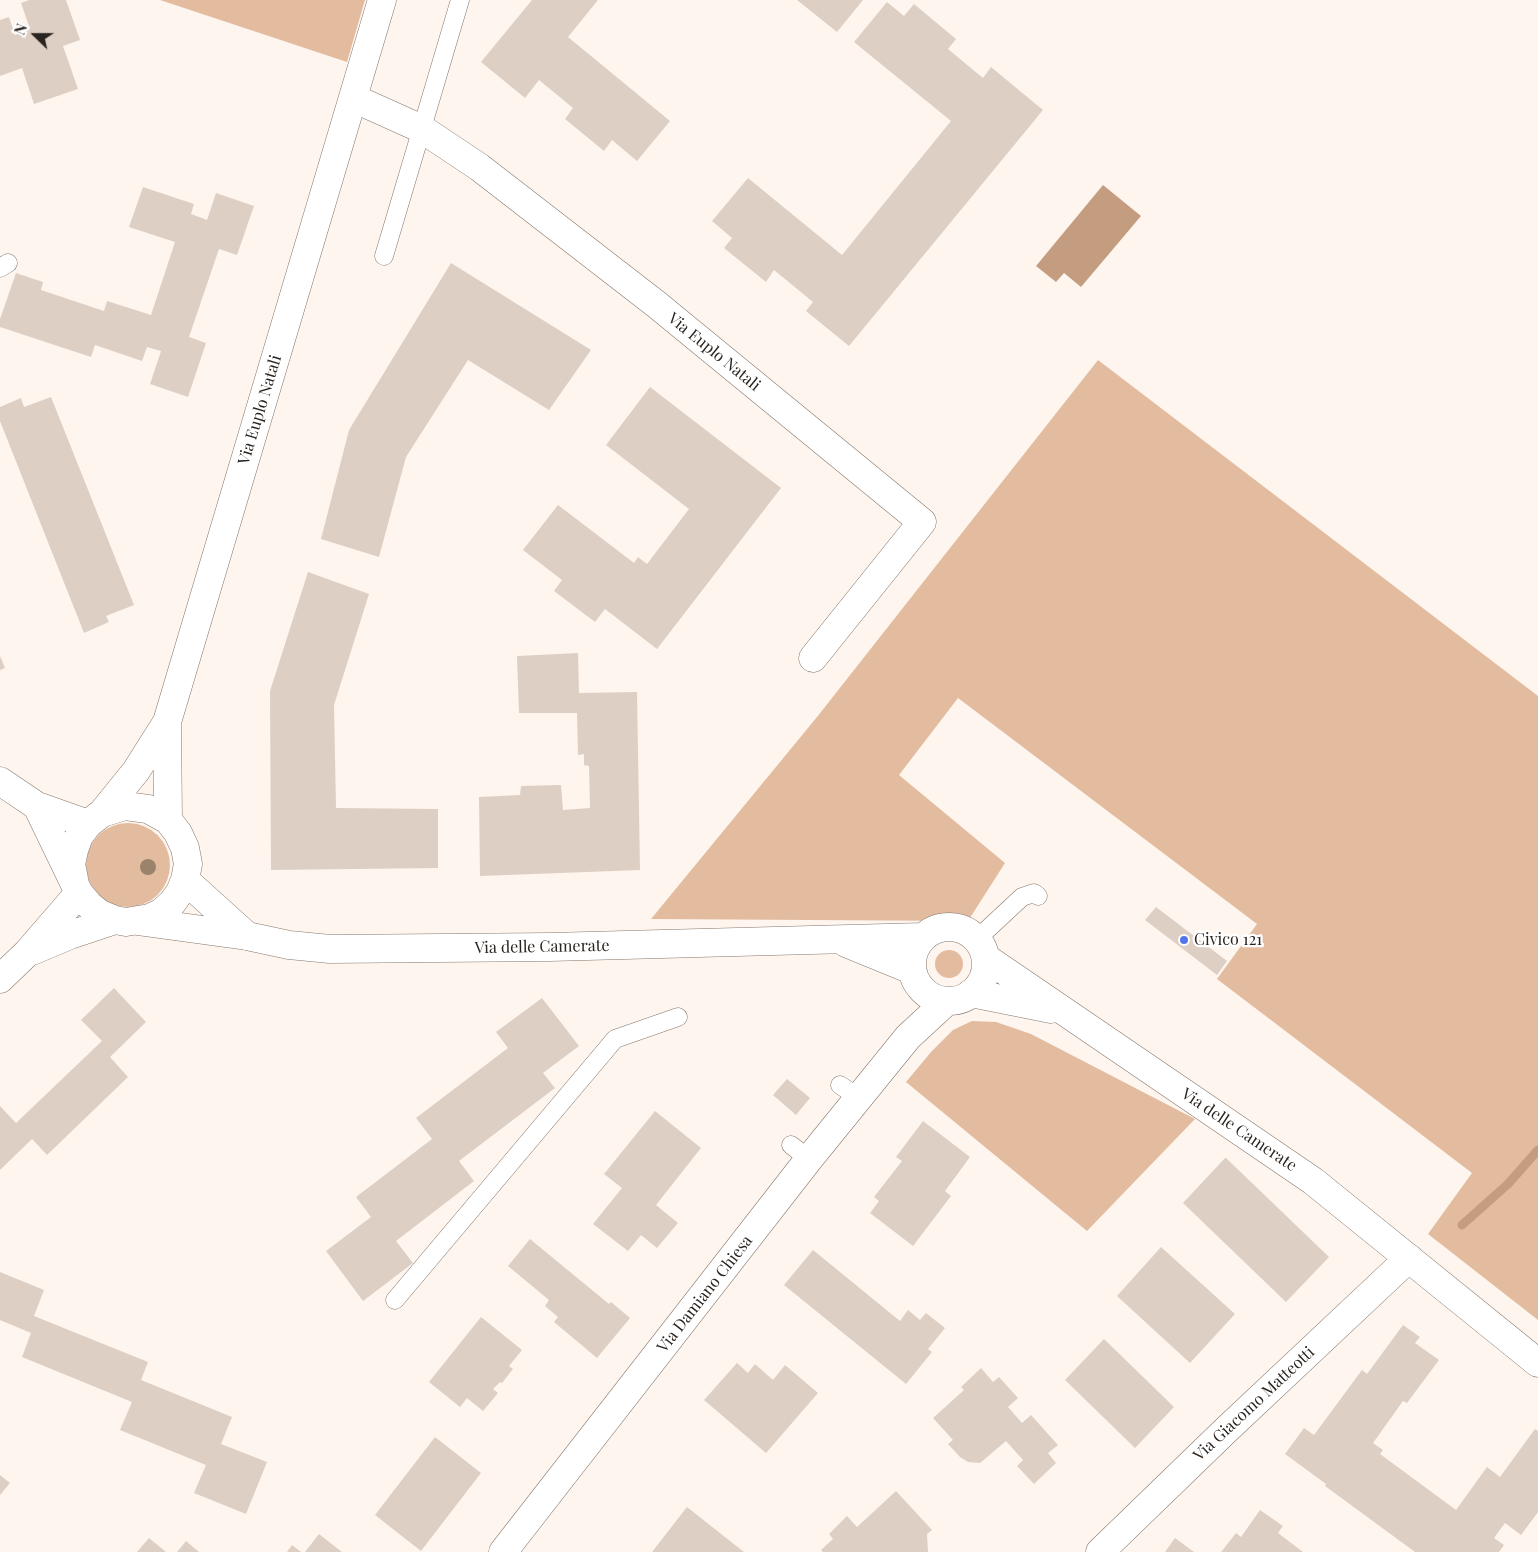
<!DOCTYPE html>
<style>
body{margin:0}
#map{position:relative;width:1538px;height:1552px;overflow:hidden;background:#fef5ee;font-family:"Playfair Display",serif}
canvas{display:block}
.north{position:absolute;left:10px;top:10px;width:50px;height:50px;-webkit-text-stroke:4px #fff;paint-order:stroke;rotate:292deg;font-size:14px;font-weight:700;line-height:20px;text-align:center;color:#2a2420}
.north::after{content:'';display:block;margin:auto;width:18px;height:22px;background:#2a2420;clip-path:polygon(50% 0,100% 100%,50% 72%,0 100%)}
</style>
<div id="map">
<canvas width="1538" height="1552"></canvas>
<div class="north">N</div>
</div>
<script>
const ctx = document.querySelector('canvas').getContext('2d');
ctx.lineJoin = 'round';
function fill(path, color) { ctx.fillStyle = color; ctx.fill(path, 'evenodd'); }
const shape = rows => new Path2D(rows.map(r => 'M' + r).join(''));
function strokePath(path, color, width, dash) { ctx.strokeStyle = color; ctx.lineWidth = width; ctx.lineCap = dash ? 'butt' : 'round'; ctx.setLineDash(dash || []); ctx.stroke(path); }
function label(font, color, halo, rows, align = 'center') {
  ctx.font = font + ' "Playfair Display",serif'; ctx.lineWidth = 4.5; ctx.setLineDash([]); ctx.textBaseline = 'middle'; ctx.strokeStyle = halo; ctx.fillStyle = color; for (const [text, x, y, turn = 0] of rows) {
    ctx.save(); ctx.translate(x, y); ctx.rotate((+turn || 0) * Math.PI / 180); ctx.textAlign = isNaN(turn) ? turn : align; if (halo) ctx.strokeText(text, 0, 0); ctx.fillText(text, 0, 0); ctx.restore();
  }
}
fill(shape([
 [160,0,365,0,347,62],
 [1098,360,1538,696,1538,1320,1428,1234,1472,1173,1217,979,1257,924,958,698,899,775,1005,863,968,921,651,919,817,717],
 '86 865a42 42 0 1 1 84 0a42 42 0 1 1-84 0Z',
 '935 964a14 14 0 1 1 28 0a14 14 0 1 1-28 0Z',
 [972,1021,996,1022,1031,1034,1195,1119,1087,1231,906,1082,931,1052,953,1030]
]), '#e3bca0');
fill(shape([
 [1103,185,1141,216,1081,287,1064,273,1056,282,1036,266]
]), '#c49d80');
strokePath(shape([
 [1462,1225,1508,1184,1538,1150]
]), '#c49d80', 9);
fill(shape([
 [29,0,66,0,80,40,63,46,78,89,34,104,22,68,0,76,0,20,9,17,15,35,30,29,21,3],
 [532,0,598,0,568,37,670,121,637,161,612,140,604,151,565,119,573,108,539,80,525,98,481,62],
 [797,0,863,0,837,32],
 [887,2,904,16,914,4,956,39,948,49,983,78,991,67,1043,110,849,346,806,311,813,302,774,270,766,282,724,248,732,238,712,221,748,178,842,255,951,121,854,42],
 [143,187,194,204,191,214,207,220,216,193,254,206,237,255,219,249,189,337,206,343,188,397,150,384,161,351,147,347,142,361,95,345,91,357,0,327,0,319,16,273,43,282,41,290,104,311,107,301,151,315,175,242,129,227],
 [451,263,591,350,549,410,468,360,406,457,379,557,321,539,349,430],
 [650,387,781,488,657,649,605,609,595,622,554,591,562,580,523,550,558,505,634,563,638,557,647,564,689,509,606,445],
 [51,397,134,605,106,616,109,622,84,633,0,421,0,407,21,398,24,407],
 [308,572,369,594,334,705,336,808,438,809,438,868,271,870,270,691],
 [578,653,579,693,637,692,640,870,480,876,479,797,520,795,521,786,561,785,563,810,590,808,589,766,584,765,584,754,578,755,577,713,519,713,517,656],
 [0,656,5,668,0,670],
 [1156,907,1227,961,1217,975,1145,920],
 [114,988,146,1022,110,1057,128,1077,47,1155,32,1139,0,1170,0,1106,16,1123,102,1041,81,1020],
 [542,998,579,1046,543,1073,555,1088,459,1161,474,1181,396,1241,413,1263,363,1301,326,1251,371,1217,356,1197,432,1139,416,1118,508,1048,496,1032],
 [787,1079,810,1098,796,1115,773,1095],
 [655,1111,701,1148,656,1205,678,1223,657,1248,641,1235,628,1251,593,1224,622,1188,604,1174],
 [923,1121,970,1157,945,1191,951,1196,913,1246,870,1213,879,1201,874,1197,902,1161,896,1157],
 [1225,1158,1226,1158,1329,1257,1286,1302,1183,1203],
 [530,1239,609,1304,611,1302,630,1318,597,1358,554,1322,558,1317,545,1306,549,1300,508,1266],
 [1161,1247,1235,1314,1190,1363,1117,1296],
 [813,1250,900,1321,908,1310,920,1320,926,1313,945,1328,928,1349,932,1352,906,1384,784,1285],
 [0,1272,44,1290,34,1316,148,1362,141,1380,232,1417,221,1444,267,1462,246,1514,194,1493,206,1465,120,1430,132,1402,22,1357,31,1333,0,1320],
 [481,1317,522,1350,509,1366,513,1369,502,1383,500,1382,493,1389,498,1393,483,1411,467,1398,460,1407,429,1382],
 [1403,1325,1420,1337,1415,1343,1439,1360,1407,1403,1403,1401,1373,1443,1383,1450,1380,1454,1456,1510,1487,1467,1500,1477,1535,1429,1538,1431,1538,1512,1521,1535,1505,1523,1494,1538,1504,1545,1499,1552,1415,1552,1325,1486,1326,1484,1285,1454,1304,1428,1314,1435,1362,1370,1367,1374],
 [1104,1339,1174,1407,1135,1448,1065,1380],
 [737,1363,748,1373,755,1364,773,1380,785,1365,818,1393,766,1453,704,1400],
 [981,1368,993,1382,999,1377,1018,1398,1008,1407,1022,1423,1031,1415,1058,1445,1048,1453,1056,1463,1034,1484,1017,1466,1023,1460,1006,1441,980,1463,968,1462,960,1457,948,1444,953,1440,933,1418,964,1390,961,1387],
 [435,1437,481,1473,421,1551,375,1515],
 [0,1475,10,1483,0,1495],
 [896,1491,932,1530,927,1534,928,1552,823,1552,821,1550,833,1539,829,1534,847,1516,857,1527],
 [687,1507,744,1552,652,1552],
 [1260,1510,1283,1526,1278,1533,1303,1552,1221,1552,1236,1533,1241,1537],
 [319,1534,342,1552,305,1552],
 [149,1538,166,1552,137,1552],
 [1175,1538,1194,1552,1165,1552],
 [186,1541,199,1552,177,1552],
 [292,1545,301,1552,287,1552]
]), '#decfc4');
const service = shape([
 [384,256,460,0],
 [0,268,8,263],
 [977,939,1022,897,1034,893,1038,896],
 [840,1085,859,1098],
 [791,1145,809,1159],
 [395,1300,615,1039,678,1017]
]);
const minor = shape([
 [353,98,422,129,479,167,656,304,922,522,813,658],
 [167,722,168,820],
 [0,781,37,806,88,824],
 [37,806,79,893,89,905,100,914,115,920,126,922,150,918,162,912,172,903,180,892,185,880,188,864,185,848,178,833,168,820,148,809,125,806,102,813,88,824,79,836,74,850,71,864,74,879],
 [102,813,136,771,167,722,382,0],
 [185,880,247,936],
 [137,921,247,936,289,945,330,949,550,947,923,937],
 '912 964a37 37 0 1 1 74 0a37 37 0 1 1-74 0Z',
 [846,943,912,970],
 [32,951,70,935,115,920],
 [986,958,1313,1181,1538,1363],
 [0,979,28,952,79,893],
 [971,993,1051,1009],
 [503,1552,809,1159,908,1037,947,1001],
 [1100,1552,1225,1431,1409,1258]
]);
strokePath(service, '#85776d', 19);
strokePath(minor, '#85776d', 29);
strokePath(service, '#fff', 18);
strokePath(minor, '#fff', 28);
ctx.fillStyle = '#9a826b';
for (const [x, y] of [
 [148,867]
]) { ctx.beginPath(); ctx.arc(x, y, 8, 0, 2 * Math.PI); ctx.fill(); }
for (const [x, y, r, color] of [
 [1184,940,5,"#5375ea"]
]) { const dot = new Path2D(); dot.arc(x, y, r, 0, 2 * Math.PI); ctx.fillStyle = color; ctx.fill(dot); strokePath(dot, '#fff', 2); }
label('16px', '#2a2420', '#fff', [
 ["Via Euplo Natali",714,352,39],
 ["Via Euplo Natali",260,410,-73],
 ["Via delle Camerate",542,947,-1],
 ["Via delle Camerate",1239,1130,34],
 ["Via Damiano Chiesa",705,1294,-52],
 ["Via Giacomo Matteotti",1254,1404,-43]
]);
label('16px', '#2a2420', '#fff', [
 ["Civico 121",1194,940]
], 'left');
</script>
